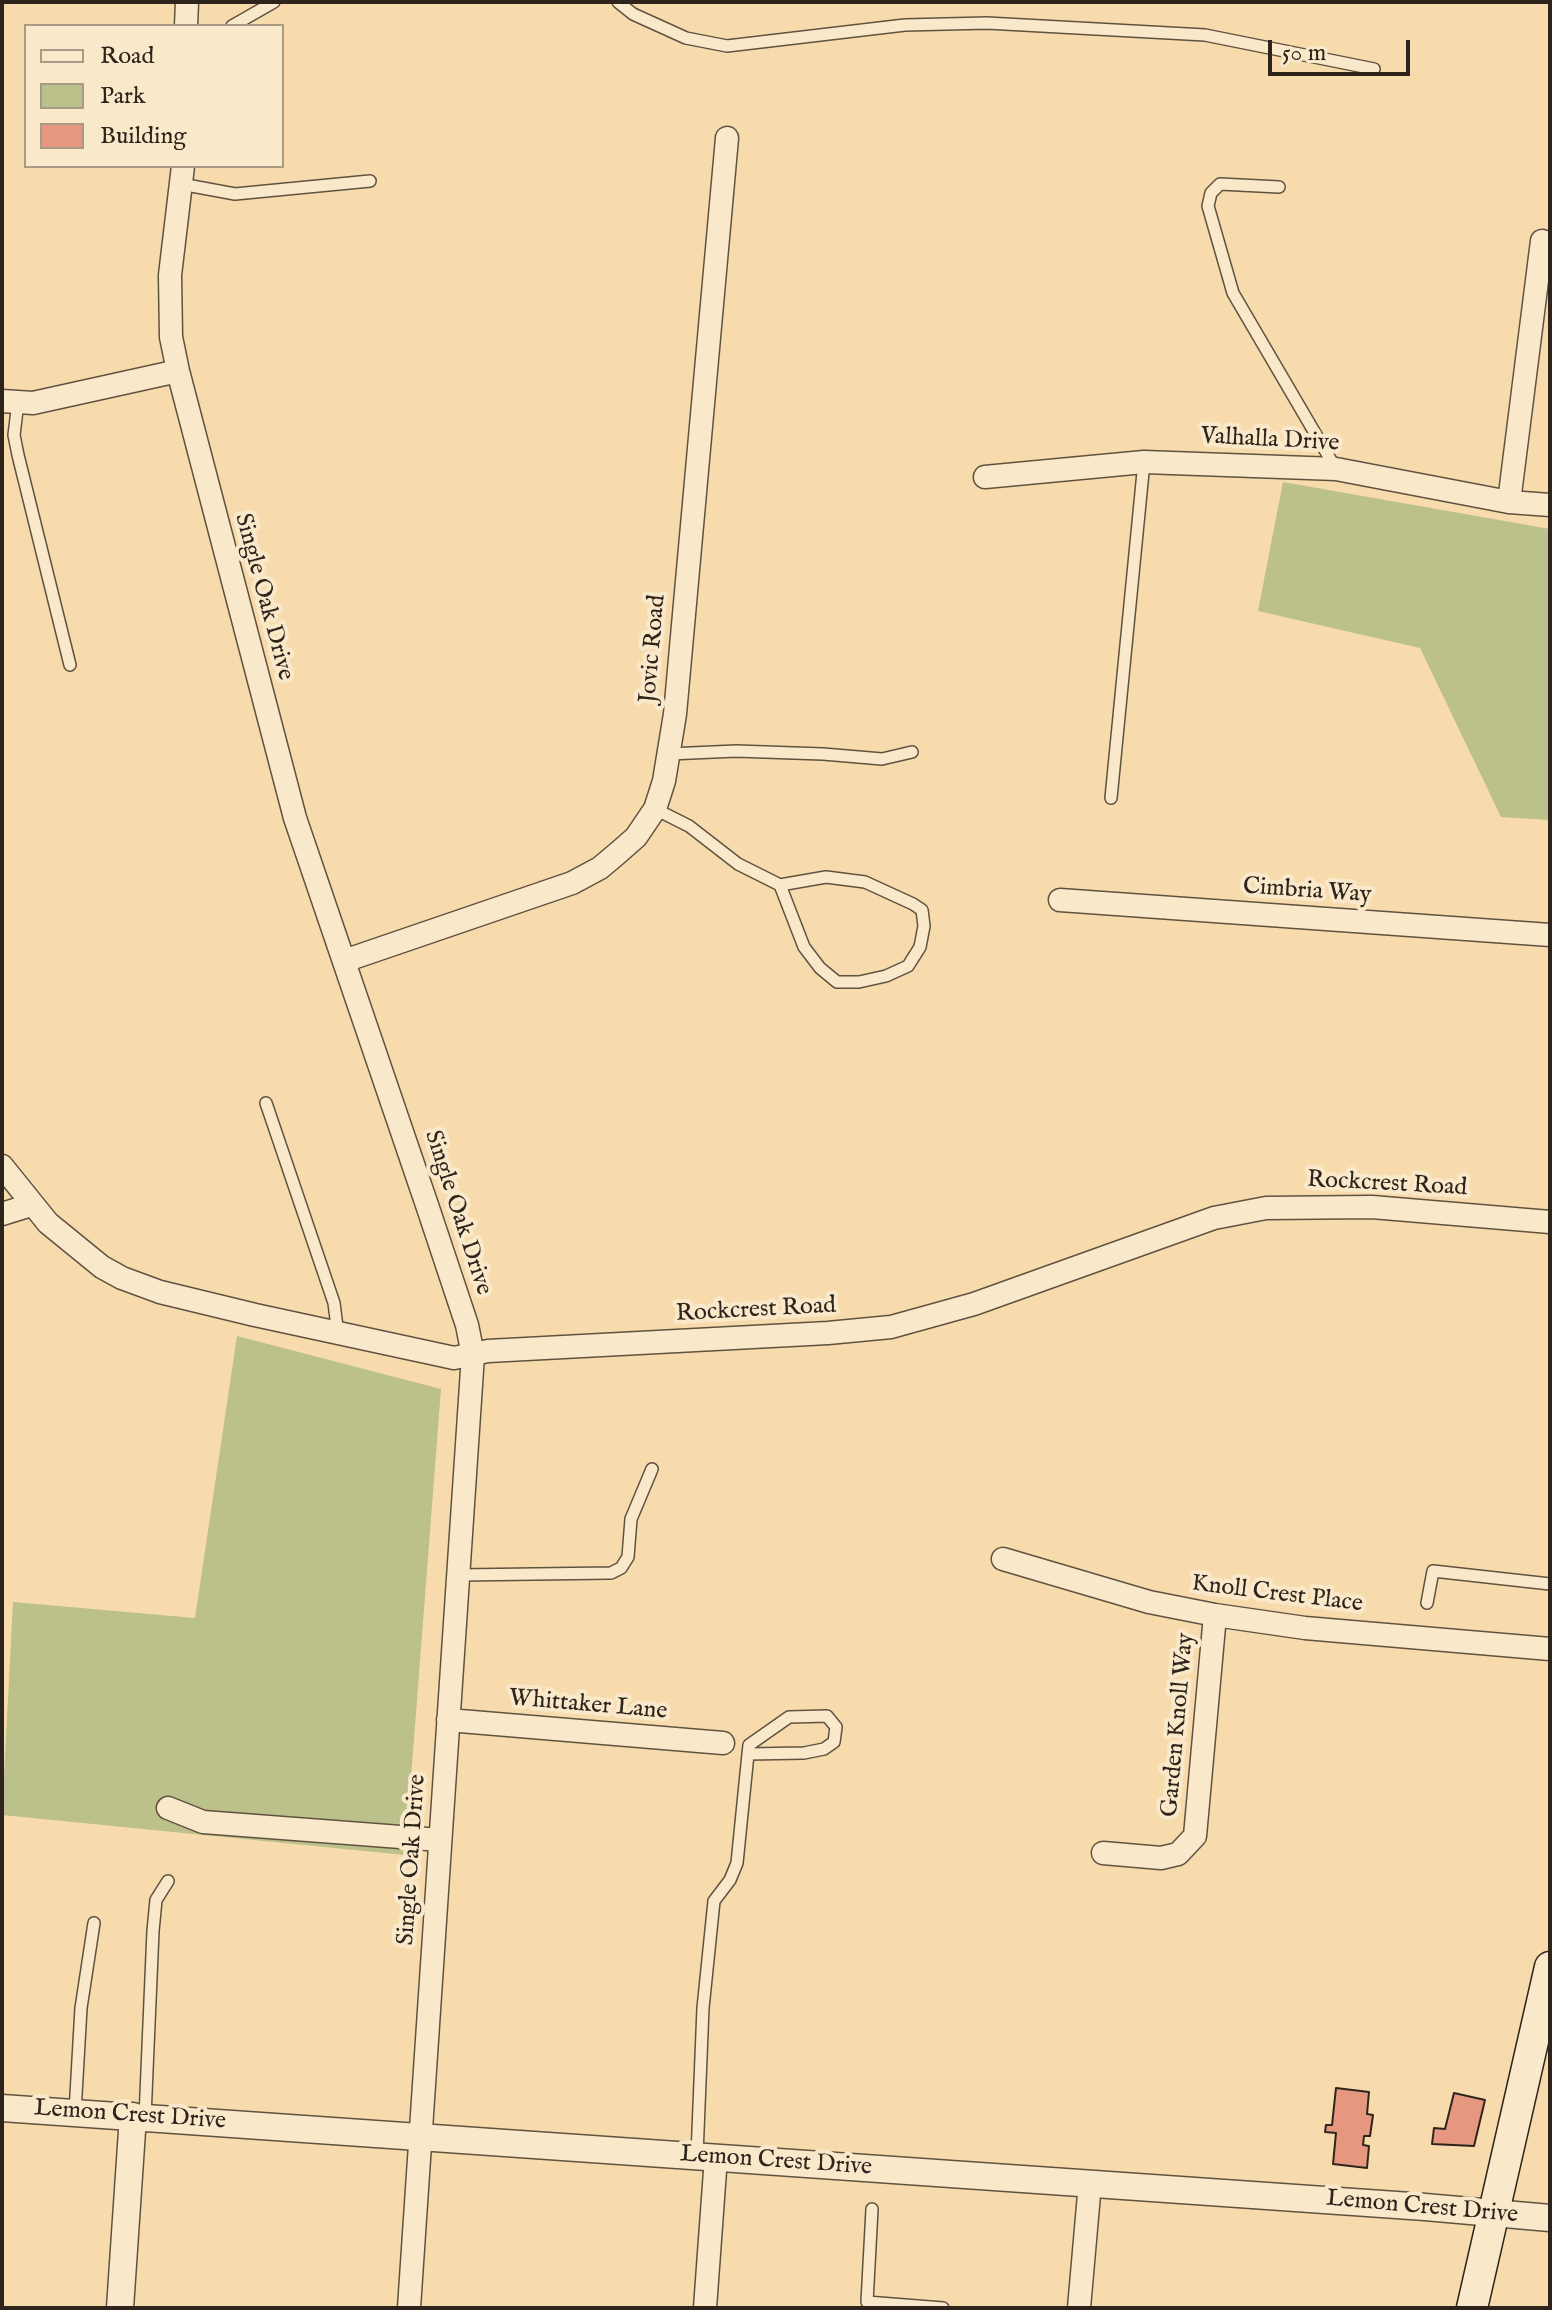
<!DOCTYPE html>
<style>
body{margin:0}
#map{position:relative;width:1552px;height:2310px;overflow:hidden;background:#f7dbad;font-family:"IM FELL English",serif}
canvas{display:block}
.frame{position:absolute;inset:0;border:4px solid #2e241c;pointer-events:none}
.legend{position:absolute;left:24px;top:24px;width:260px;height:144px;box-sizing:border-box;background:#fae8ca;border:2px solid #a89a84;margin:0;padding:10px 14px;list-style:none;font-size:24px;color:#2e241c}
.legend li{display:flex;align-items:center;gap:16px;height:40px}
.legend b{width:40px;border:2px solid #a89a84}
.scale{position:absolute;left:1268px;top:40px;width:142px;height:36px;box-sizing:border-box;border:4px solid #2e241c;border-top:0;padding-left:10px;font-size:24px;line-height:28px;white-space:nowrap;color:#2e241c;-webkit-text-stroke:6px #fae8ca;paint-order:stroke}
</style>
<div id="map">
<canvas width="1552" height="2310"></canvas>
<div class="frame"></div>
<ul class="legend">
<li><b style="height:10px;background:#fae8ca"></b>Road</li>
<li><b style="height:22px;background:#bcc08a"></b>Park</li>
<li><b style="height:22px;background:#e5987f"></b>Building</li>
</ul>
<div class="scale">50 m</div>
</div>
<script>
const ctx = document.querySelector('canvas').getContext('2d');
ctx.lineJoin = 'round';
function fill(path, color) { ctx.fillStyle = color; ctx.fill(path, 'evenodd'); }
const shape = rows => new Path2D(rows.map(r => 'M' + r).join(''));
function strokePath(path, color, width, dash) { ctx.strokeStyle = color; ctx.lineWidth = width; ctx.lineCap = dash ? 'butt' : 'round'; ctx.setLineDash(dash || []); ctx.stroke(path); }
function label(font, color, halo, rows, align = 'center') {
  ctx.font = font + ' "IM FELL English",serif'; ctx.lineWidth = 8; ctx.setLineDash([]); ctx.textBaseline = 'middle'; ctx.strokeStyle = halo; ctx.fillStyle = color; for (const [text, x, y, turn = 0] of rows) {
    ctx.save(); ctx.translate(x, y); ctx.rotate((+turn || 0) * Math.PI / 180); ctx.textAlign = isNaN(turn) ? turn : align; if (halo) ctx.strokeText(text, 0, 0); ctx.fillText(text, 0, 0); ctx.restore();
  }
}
fill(shape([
 [1283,482,1550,529,1550,820,1501,817,1420,648,1258,611],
 [237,1336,441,1389,405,1855,2,1815,13,1602,195,1618]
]), '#bcc08a');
const building = shape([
 [1336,2088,1369,2092,1367,2114,1373,2115,1370,2136,1364,2136,1363,2145,1369,2146,1367,2168,1333,2164,1336,2133,1325,2132,1326,2125,1332,2125,1336,2088],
 [1454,2093,1485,2100,1474,2146,1432,2144,1434,2128,1445,2129,1454,2093]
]);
fill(building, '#e5987f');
strokePath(building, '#2e241c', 2);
const service = shape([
 [618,2,633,14,686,38,727,46,905,25,987,23,1205,35,1374,69],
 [232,26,274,2],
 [181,184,235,194,370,181],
 [1279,187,1220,184,1211,193,1208,206,1233,293,1336,469],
 [18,402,14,435,18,455,70,665],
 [669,754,736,751,823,754,882,759,912,752],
 [1111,798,1144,462],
 [655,809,689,826,738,864,780,885,826,877,865,882,913,904,922,910,924,926,920,947,908,966,886,976,859,982,837,982,820,968,804,947,780,885],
 [266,1103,334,1303,338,1335],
 [459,1575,611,1573,621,1568,628,1557,631,1519,652,1469],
 [1427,1603,1433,1571,1550,1584],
 [75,2112,81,2008,94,1923],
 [145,2117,153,1931,156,1900,168,1881],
 [697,2155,703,2008,714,1901,730,1880,737,1863,748,1754,749,1745,789,1717,827,1716,836,1727,834,1742,824,1749,804,1753,748,1754],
 [872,2209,867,2302,943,2308]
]);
const minor = shape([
 [186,26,187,2],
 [183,166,170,275,171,337,178,371,295,818,428,1208,467,1325,473,1355,409,2308],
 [2,401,33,403,178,371],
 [985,477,1144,462,1336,469,1509,502,1550,505],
 [1509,502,1542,241],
 [1060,900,1550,935],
 [344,961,572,883,600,868,619,852,636,837,655,809,664,781,675,714,727,138],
 [2,1166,48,1223,102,1267,122,1278,160,1292,255,1315,454,1358,488,1351,828,1333,891,1327,974,1304,1214,1218,1266,1208,1372,1207,1550,1222],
 [2,1214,31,1205],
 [1003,1559,1149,1602,1215,1615,1305,1628,1550,1649],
 [448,1720,723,1743],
 [168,1808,203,1822,440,1840],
 [1103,1853,1161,1858,1178,1854,1195,1836,1215,1615],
 [705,2308,716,2157],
 [1079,2308,1090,2183]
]);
const tertiary = shape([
 [2,2108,1425,2207,1550,2218],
 [120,2308,133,2116]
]);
const secondary = shape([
 [1472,2308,1550,1967]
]);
strokePath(service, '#605240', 14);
strokePath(minor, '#605240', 25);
strokePath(tertiary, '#605240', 29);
strokePath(secondary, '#2e241c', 33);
strokePath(service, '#fae8ca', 11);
strokePath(minor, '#fae8ca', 22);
strokePath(tertiary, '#fae8ca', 26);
strokePath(secondary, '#fae8ca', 30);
label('24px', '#2e241c', '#fae8ca', [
 ["Valhalla Drive",1270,441,3],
 ["Single Oak Drive",263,597,75],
 ["Jovic Road",654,649,-85],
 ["Cimbria Way",1307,892,4],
 ["Rockcrest Road",1387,1185,3],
 ["Single Oak Drive",457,1213,72],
 ["Rockcrest Road",756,1311,-3],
 ["Knoll Crest Place",1277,1595,7],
 ["Whittaker Lane",588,1706,5],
 ["Garden Knoll Way",1179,1725,-85],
 ["Single Oak Drive",413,1860,-86],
 ["Lemon Crest Drive",130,2116,4],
 ["Lemon Crest Drive",776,2162,4],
 ["Lemon Crest Drive",1422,2208,5]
]);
</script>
